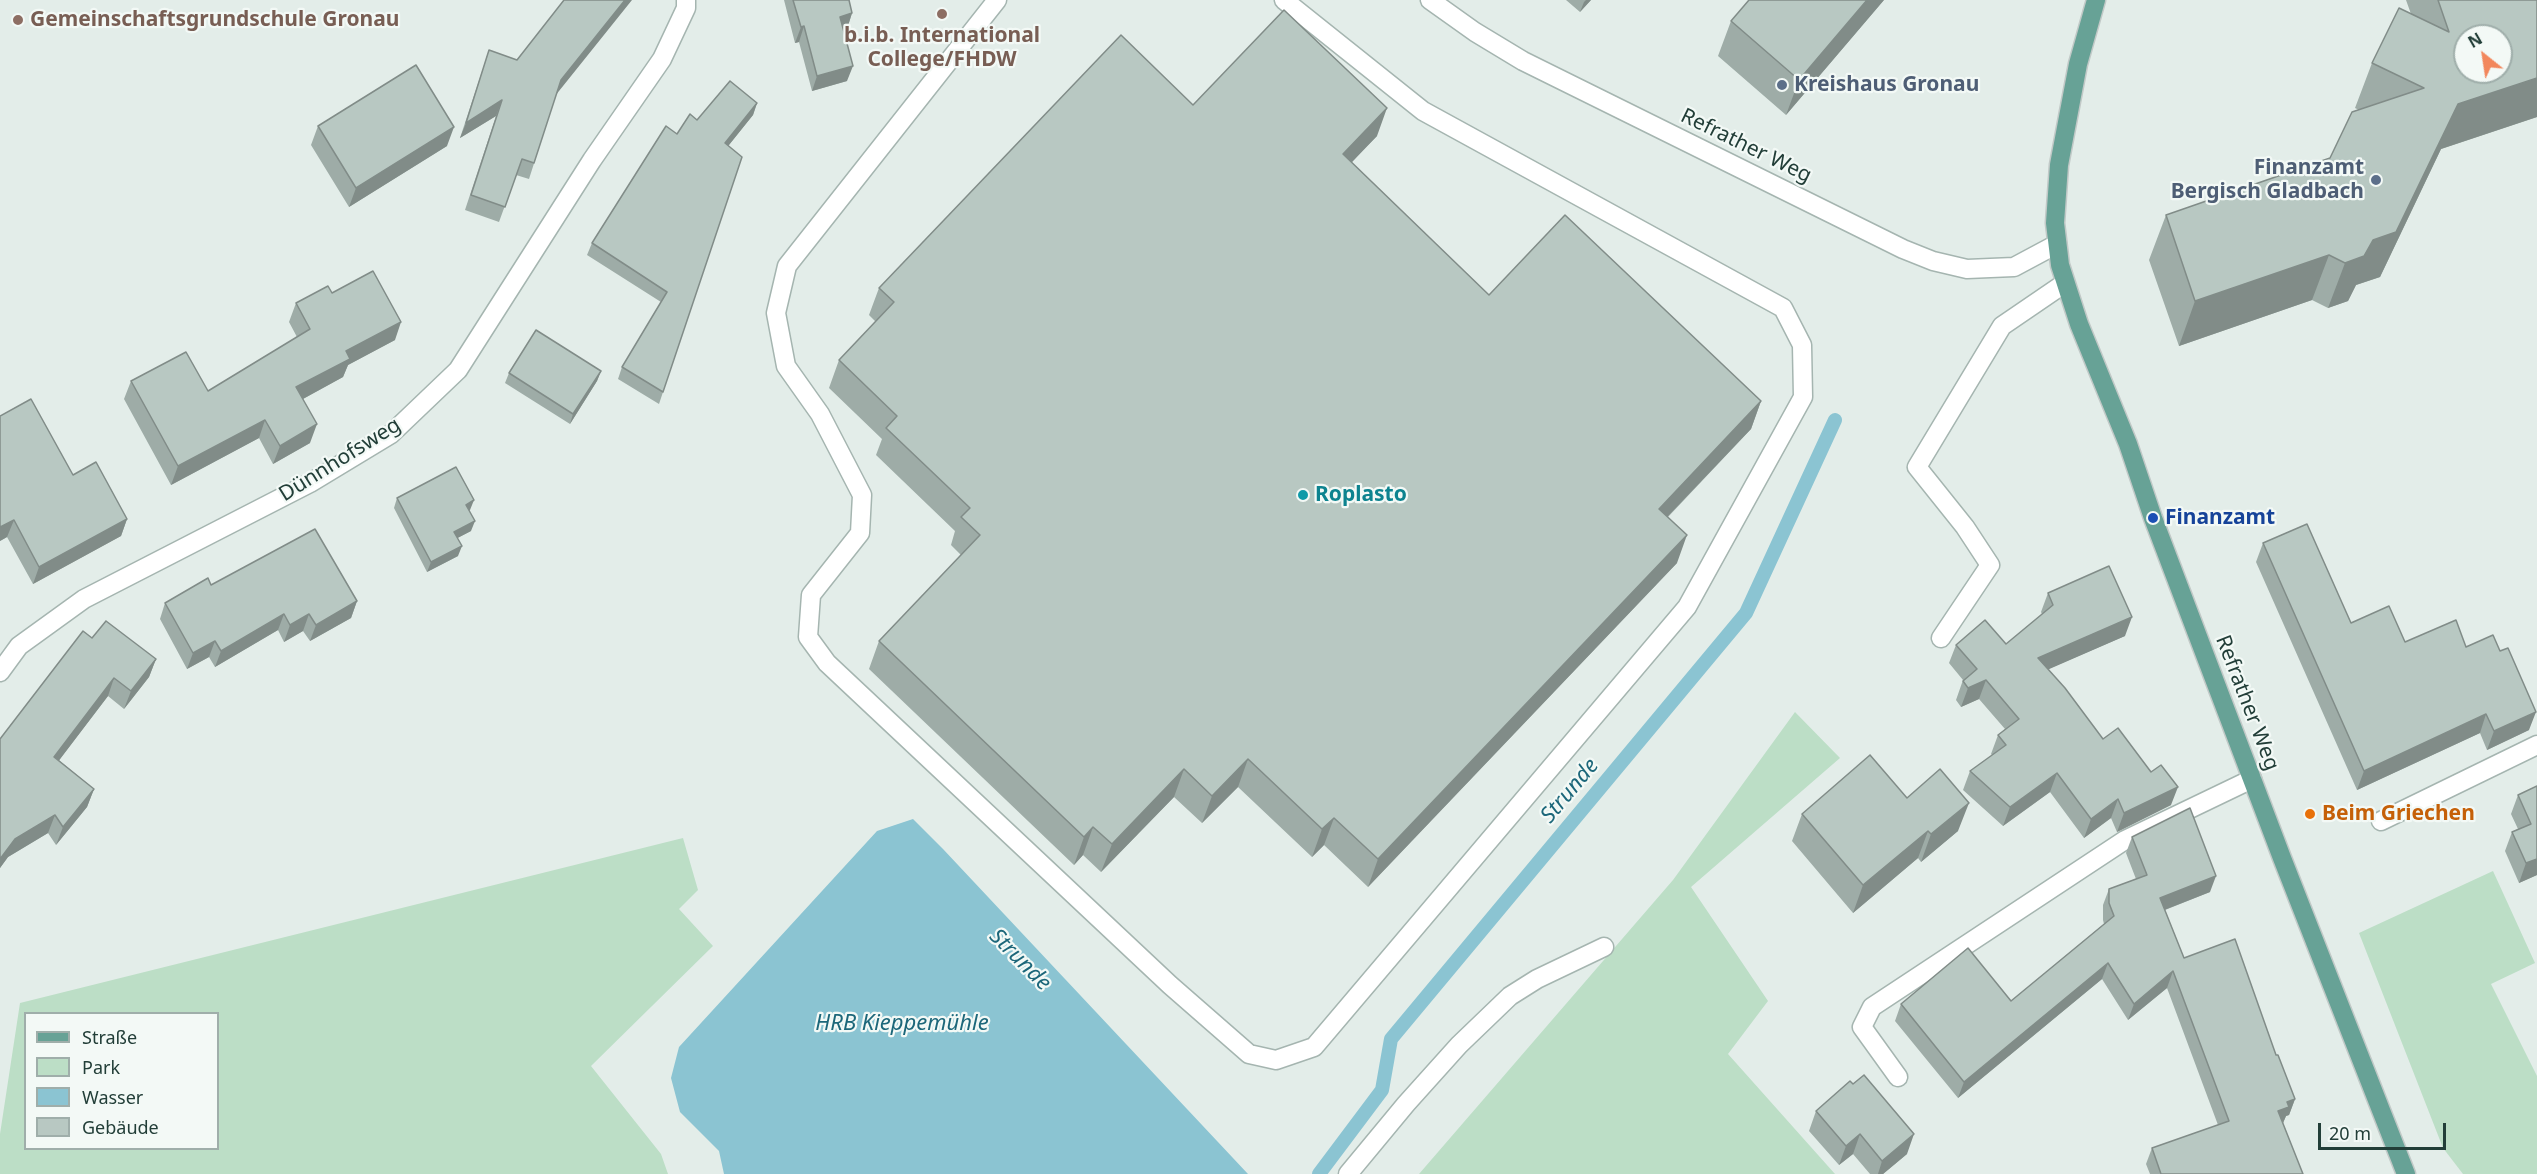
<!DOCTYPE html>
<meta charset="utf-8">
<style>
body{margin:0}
#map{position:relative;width:2537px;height:1174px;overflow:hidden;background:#e3ede9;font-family:"Noto Sans",sans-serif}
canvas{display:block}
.legend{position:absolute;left:24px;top:1012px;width:195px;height:138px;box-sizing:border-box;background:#f3f9f6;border:2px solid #9faeaa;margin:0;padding:8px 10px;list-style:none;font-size:18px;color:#223e38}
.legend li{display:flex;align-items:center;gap:12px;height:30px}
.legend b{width:30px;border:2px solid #9faeaa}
.north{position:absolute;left:2453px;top:24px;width:60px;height:60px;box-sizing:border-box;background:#f3f9f6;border:2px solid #9faeaa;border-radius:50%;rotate:330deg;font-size:16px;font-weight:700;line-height:24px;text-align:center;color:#223e38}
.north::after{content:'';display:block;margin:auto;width:21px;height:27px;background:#f2875c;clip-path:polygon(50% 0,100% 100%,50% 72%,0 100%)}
.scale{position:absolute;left:2318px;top:1123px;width:128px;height:27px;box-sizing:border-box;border:3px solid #223e38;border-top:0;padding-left:8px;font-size:18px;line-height:21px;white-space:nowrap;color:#223e38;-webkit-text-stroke:4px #f3f9f6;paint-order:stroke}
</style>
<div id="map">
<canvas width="2537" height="1174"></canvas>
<ul class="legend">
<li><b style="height:8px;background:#67a296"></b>Straße</li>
<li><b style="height:16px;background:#bcdec6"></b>Park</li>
<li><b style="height:16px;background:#8bc4d2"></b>Wasser</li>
<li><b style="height:16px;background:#b8c8c2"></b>Gebäude</li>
</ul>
<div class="north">N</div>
<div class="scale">20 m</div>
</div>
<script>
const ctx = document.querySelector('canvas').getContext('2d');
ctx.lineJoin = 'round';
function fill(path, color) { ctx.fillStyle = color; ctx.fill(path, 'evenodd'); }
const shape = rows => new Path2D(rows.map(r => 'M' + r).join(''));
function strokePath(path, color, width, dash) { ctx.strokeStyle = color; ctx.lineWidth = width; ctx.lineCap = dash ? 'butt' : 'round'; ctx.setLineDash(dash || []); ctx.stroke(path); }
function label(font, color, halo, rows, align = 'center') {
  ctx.font = font + ' "Noto Sans",sans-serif'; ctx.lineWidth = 4.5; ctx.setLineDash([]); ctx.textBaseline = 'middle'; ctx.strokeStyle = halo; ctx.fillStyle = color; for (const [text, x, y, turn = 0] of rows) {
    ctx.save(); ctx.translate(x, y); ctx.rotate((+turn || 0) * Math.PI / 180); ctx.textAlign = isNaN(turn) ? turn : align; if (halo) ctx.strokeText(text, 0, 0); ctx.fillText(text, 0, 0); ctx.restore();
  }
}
fill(shape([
 [1795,712,1840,758,1691,887,1768,1001,1728,1054,1835,1174,1419,1174,1673,880],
 [683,838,698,890,679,909,713,946,591,1066,661,1154,668,1174,0,1174,0,1134,20,1003],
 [26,1014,218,1014,218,1148,26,1148],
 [2493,871,2535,963,2491,984,2537,1076,2537,1174,2463,1174,2443,1148,2359,933]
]), '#bcdec6');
fill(shape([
 [913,819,943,849,1248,1174,724,1174,719,1151,680,1112,671,1078,679,1047,877,831]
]), '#8bc4d2');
strokePath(shape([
 [1319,1174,1382,1090,1391,1039,1746,613,1835,420]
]), '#8bc4d2', 14);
const minor = shape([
 [997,0,787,266,776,313,786,366,820,414,862,495,860,533,811,595,808,637,827,663,1170,985,1249,1054,1276,1060,1314,1047,1687,607,1803,397,1802,345,1783,308,1423,111,1284,0],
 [1430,0,1475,32,1523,61,1903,249,1933,261,1967,269,2014,267,2057,244],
 [1941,638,1990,565,1965,527,1917,467,2002,326,2065,283],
 [0,672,19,646,84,599,310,483,391,434,458,370,592,160,662,59,686,8,686,0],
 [2381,821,2537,745],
 [1898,1077,1862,1027,1872,1007,2125,840,2252,779],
 [1348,1174,1406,1104,1459,1045,1510,996,1537,979,1604,947]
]);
const major = shape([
 [2096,0,2078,64,2059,165,2055,223,2060,265,2079,324,2128,444,2153,518,2282,858,2406,1174]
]);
strokePath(minor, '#a5b5b0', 21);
strokePath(major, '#c1c9c7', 21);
strokePath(minor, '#fff', 18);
strokePath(major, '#67a296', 18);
fill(shape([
 [784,0,849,0,852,13,847,29,843,30,847,81,812,91,799,42,795,43],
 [1566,0,1591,0,1580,12],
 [1884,0,1786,115,1718,56,1731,21],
 [2406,0,2537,0,2537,117,2441,149,2380,277,2356,285,2348,301,2328,308,2312,300,2179,346,2149,260,2166,215,2330,158,2359,110,2355,108,2372,63,2411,14],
 [489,50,556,95,529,179,516,175,499,222,465,210,496,116,460,138],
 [757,103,753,115,728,146,663,392,659,404,618,379,622,367,661,302,587,255,592,243,677,134,697,120],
 [1193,105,1377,136,1351,162,1489,295,1761,401,1751,429,1668,517,1677,563,1368,887,1324,845,1312,857,1238,787,1202,823,1174,797,1101,872,1083,855,1074,865,869,669,879,641,961,555,951,545,955,531,876,455,882,439,829,388,839,360,876,322,869,315,879,288],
 [318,126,447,146,349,207,311,145],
 [332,293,395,340,348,365,343,377,303,399,310,443,273,464,259,438,171,485,124,399,131,381,208,391,297,337,289,322,296,303],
 [601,371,597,381,570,424,505,383,509,373],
 [0,416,127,519,121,536,33,584,7,537,0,541],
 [397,498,470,510,469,511,471,531,457,538,458,556,427,572,394,508],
 [2263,543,2351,623,2405,642,2466,647,2529,730,2487,750,2480,733,2357,790,2256,562],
 [211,585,357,601,351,618,310,641,303,631,284,642,278,630,215,667,209,657,187,669,160,619,165,603],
 [2048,593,2125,636,2048,669,2103,739,2171,805,2117,832,2111,818,2084,838,2050,792,2003,826,1963,790,1970,771,1992,755,1991,754,1998,735,2005,729,1979,699,1961,707,1956,700,1963,680,1949,663,1956,645,2006,644,2042,614,2041,612],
 [92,638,156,659,149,677,124,709,108,696,59,760,94,789,87,807,56,845,48,833,8,857,0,868,0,739],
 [2537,786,2537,875,2519,883,2505,851,2512,832,2518,829,2511,814,2518,795],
 [1907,798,1958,831,1921,862,1918,858,1853,913,1792,841,1802,814],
 [2132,837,2210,892,2165,910,2184,958,2276,1055,2295,1099,2289,1115,2286,1116,2283,1123,2303,1174,2150,1174,2146,1164,2152,1148,2218,1125,2167,988,2128,1020,2102,979,1958,1098,1895,1021,1901,1004,2011,1001,2104,924,2103,920,2103,905,2109,889,2136,879,2126,853],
 [1816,1111,1907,1154,1883,1174,1870,1174,1853,1154,1839,1165,1809,1131]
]), '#9eaca7');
fill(shape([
 [625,0,632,0,555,96,561,80],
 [1586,0,1591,0,1580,12,1584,2],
 [1867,0,1884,0,1786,115,1799,80],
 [852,13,847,29,834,32,840,17],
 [804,26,799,42,795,43,801,27],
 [853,66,847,81,812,91,817,76],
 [2537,78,2537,117,2441,149,2380,277,2356,285,2348,301,2328,308,2345,263,2458,104],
 [502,100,496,116,460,138,466,123],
 [757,103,753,115,721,155,725,143],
 [1387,108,1377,136,1333,182,1343,154],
 [454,127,447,146,349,207,356,188],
 [2329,255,2312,300,2179,346,2195,301],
 [401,322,395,340,348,365,343,377,290,406,296,387,346,351],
 [601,371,597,381,570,424,573,414],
 [1761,401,1751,429,1649,536,1659,509],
 [265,420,259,438,171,485,178,466],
 [317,424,310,443,273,464,280,446],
 [474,500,470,510,462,515,466,505],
 [127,519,121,536,33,584,39,567],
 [14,520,7,537,0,541,0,527],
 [475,521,471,531,450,542,454,532],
 [1687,535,1677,563,1368,887,1378,859],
 [462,546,458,556,427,572,431,562],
 [357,601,351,618,310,641,316,625],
 [284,614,278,630,215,667,221,651],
 [309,614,303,631,284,642,290,625],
 [2132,617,2125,636,2031,677,2038,658],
 [215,641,209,657,187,669,193,653],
 [156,659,149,677,124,709,131,691],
 [114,678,108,696,48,775,54,757],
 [1986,680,1979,699,1961,707,1968,688],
 [2536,712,2529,730,2487,750,2494,731],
 [2486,714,2480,733,2357,790,2364,771],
 [1248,759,1238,787,1202,823,1212,796],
 [1184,769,1174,797,1101,872,1112,844],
 [2057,773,2050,792,2003,826,2010,807],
 [2178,787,2171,805,2117,832,2124,813],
 [94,789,87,807,56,845,63,827],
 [2118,799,2111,818,2084,838,2091,819],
 [1969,803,1958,831,1921,862,1931,834],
 [55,815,48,833,8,857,0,868,0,859,15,839],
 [1334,818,1324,845,1312,857,1322,829],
 [1093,827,1083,855,1074,865,1084,837],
 [1928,831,1918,858,1853,913,1863,885],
 [2537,859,2537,875,2519,883,2526,863],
 [2216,876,2210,892,2154,914,2160,898],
 [2108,963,2102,979,1958,1098,1964,1082],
 [2173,971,2167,988,2128,1020,2134,1004],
 [2295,1099,2289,1115,2286,1116,2283,1123,2278,1111,2287,1102],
 [1860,1134,1853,1154,1839,1165,1846,1146],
 [1914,1134,1907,1154,1883,1174,1878,1174,1882,1161]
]), '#818c88');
const building = shape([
 [564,0,625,0,561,80,534,163,522,159,505,207,471,195,502,100,466,123,489,50,517,60,564,0],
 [793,0,849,0,852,13,840,17,853,66,817,76,804,26,801,27,793,0],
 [1749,0,1867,0,1799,80,1731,21,1749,0],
 [2438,0,2537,0,2537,78,2458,104,2396,232,2373,240,2364,256,2345,263,2329,255,2195,301,2166,215,2330,158,2352,112,2424,88,2372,63,2399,8,2449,32,2438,0],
 [2465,36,2501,36,2501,72,2465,72,2465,36],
 [1284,10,1387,108,1343,154,1489,295,1565,215,1761,401,1659,509,1687,535,1378,859,1334,818,1322,829,1248,759,1212,796,1184,769,1112,844,1093,827,1084,837,879,641,980,535,961,517,970,508,886,428,897,416,839,360,894,302,879,288,1121,35,1193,105,1284,10],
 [416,65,454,127,356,188,318,126,416,65],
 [730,81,757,103,725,143,742,157,663,392,622,367,667,292,592,243,666,126,677,134,690,114,697,120,730,81],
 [373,271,401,322,346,351,350,359,296,387,317,424,280,446,265,420,178,466,131,381,186,352,208,391,310,329,296,303,328,286,332,293,373,271],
 [536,330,601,371,573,414,509,373,536,330],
 [31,399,73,475,96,462,127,519,39,567,14,520,0,527,0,416,31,399],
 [456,467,474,500,466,505,475,521,454,532,462,546,431,562,397,498,456,467],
 [2307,524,2351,623,2389,606,2405,642,2456,620,2466,647,2493,635,2500,651,2508,648,2536,712,2494,731,2486,714,2364,771,2263,543,2307,524],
 [315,529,357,601,316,625,309,614,290,625,284,614,221,651,215,641,193,653,165,603,208,578,211,585,315,529],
 [2109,566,2132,617,2038,658,2065,688,2103,739,2118,728,2151,772,2161,765,2178,787,2124,813,2118,799,2091,819,2057,773,2010,807,1970,771,2006,745,1998,735,2019,719,1986,680,1968,688,1963,681,1977,669,1956,645,1985,620,2006,644,2053,605,2048,593,2109,566],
 [106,621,156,659,131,691,114,678,54,757,94,789,63,827,55,815,15,839,0,859,0,739,83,631,92,638,106,621],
 [1870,755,1907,798,1940,769,1969,803,1931,834,1928,831,1863,885,1802,814,1870,755],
 [2537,786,2537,859,2526,863,2512,832,2531,824,2518,795,2537,786],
 [2190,808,2216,876,2160,898,2184,958,2235,939,2276,1055,2278,1055,2295,1099,2287,1102,2289,1107,2278,1111,2303,1174,2161,1174,2152,1148,2229,1121,2173,971,2134,1004,2108,963,1964,1082,1901,1004,1968,948,2011,1001,2114,916,2109,903,2109,889,2147,875,2132,837,2190,808],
 [1864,1075,1914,1134,1882,1161,1860,1134,1846,1146,1816,1111,1850,1081,1853,1084,1864,1075]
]);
fill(building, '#b8c8c2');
strokePath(building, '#818c88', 1.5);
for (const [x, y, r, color] of [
 [942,14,6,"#8d6e63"],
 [18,20,6,"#8d6e63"],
 [1782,85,6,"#5c6f8a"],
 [2376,180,6,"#5c6f8a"],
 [1303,495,6,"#0f9aa8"],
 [2153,518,6,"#1a4fb4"],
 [2310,814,6,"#e8710a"]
]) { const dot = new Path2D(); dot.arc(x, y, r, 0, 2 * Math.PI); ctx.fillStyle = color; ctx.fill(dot); strokePath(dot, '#f3f9f6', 2); }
label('bold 21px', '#785e54', '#f3f9f6', [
 ["Gemeinschaftsgrundschule Gronau",30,20],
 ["b.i.b. International",942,36,"center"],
 ["College/FHDW",942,60,"center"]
], 'left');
label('bold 21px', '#4e5e75', '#f3f9f6', [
 ["Kreishaus Gronau",1794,85],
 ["Finanzamt",2364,168,"right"],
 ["Bergisch Gladbach",2364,192,"right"]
], 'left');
label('21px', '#223e38', '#f3f9f6', [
 ["Refrather Weg",1746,146,26],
 ["Dünnhofsweg",340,460,-32],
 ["Refrather Weg",2247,703,69]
]);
label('bold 21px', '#0d838f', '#f3f9f6', [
 ["Roplasto",1315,495]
], 'left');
label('bold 21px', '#164399', '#f3f9f6', [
 ["Finanzamt",2165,518]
], 'left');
label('bold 21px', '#c56008', '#f3f9f6', [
 ["Beim Griechen",2322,814]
], 'left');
label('italic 22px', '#1c677a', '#f3f9f6', [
 ["Strunde",1570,791,-50],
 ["Strunde",1020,960,45],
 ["HRB Kieppemühle",902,1024]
]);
</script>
